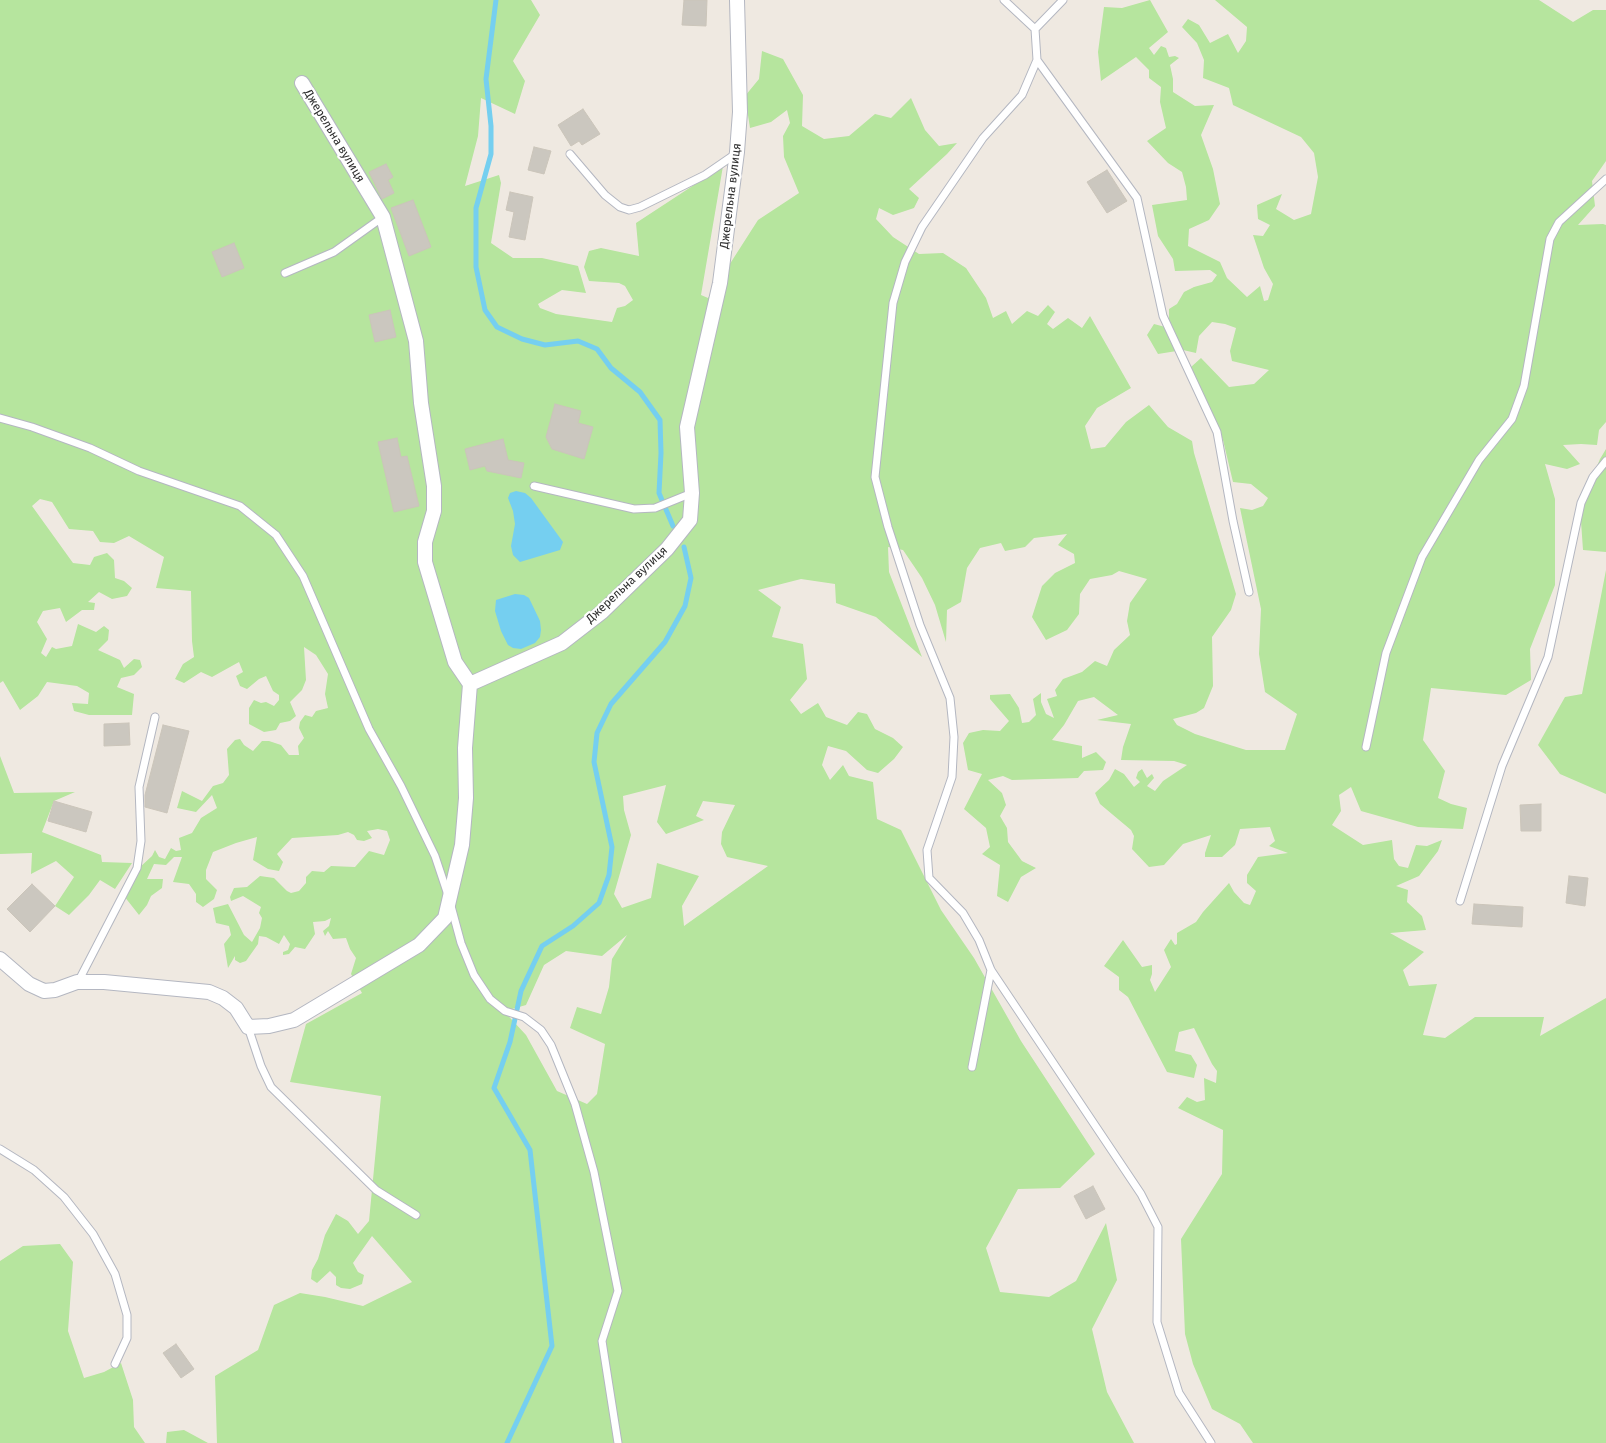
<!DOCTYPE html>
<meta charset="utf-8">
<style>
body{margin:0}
canvas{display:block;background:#efe9e1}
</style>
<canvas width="1606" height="1443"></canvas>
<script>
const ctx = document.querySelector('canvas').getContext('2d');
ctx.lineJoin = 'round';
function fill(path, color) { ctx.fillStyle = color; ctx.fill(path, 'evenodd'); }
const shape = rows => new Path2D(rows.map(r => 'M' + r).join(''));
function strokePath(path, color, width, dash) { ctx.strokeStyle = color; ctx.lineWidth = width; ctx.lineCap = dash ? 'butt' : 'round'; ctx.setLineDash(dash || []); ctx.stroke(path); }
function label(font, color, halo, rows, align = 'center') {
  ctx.font = font + ' "Fira Sans",sans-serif'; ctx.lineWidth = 4.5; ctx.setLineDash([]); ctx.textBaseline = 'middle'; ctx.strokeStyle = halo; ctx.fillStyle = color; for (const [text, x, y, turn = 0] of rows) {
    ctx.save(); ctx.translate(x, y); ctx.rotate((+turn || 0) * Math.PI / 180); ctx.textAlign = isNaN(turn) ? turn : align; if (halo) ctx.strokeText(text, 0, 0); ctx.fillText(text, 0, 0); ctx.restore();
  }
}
fill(shape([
 [0,0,531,0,540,15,513,61,525,81,515,114,481,98,478,136,465,186,499,175,501,183,491,243,513,258,542,258,578,266,586,293,562,290,538,304,540,308,556,314,612,322,617,308,625,306,633,300,625,286,619,283,589,281,584,267,589,251,601,248,639,256,636,223,723,166,701,295,708,298,758,220,799,193,784,157,783,136,790,123,787,110,771,122,750,128,745,96,759,79,762,51,783,59,803,95,802,126,824,139,849,136,875,114,891,118,911,98,925,130,939,146,957,143,947,154,909,189,919,198,914,208,893,215,879,208,876,219,893,237,919,254,943,253,966,268,986,298,993,318,1006,311,1012,324,1027,311,1038,316,1048,305,1055,312,1047,324,1053,329,1068,318,1082,328,1090,316,1131,388,1097,408,1085,426,1091,449,1105,447,1126,422,1149,405,1168,427,1192,441,1194,453,1236,594,1231,610,1212,637,1213,686,1204,708,1196,713,1173,719,1177,725,1195,734,1246,750,1285,750,1297,714,1265,692,1259,654,1261,609,1240,508,1252,510,1263,506,1268,498,1251,484,1233,482,1223,440,1191,367,1201,358,1229,387,1254,384,1269,370,1232,361,1230,351,1236,328,1225,324,1212,322,1199,336,1196,353,1183,350,1158,354,1147,335,1154,324,1169,328,1169,309,1177,304,1184,292,1194,287,1212,282,1217,275,1210,270,1175,271,1173,259,1158,236,1152,205,1187,200,1186,187,1182,172,1168,163,1147,141,1166,128,1160,102,1161,87,1149,78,1149,70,1136,57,1101,81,1098,52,1104,7,1122,8,1150,0,1168,32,1149,48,1154,55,1161,46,1166,48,1169,57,1175,56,1179,58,1170,65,1173,79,1173,92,1195,106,1214,105,1201,135,1213,169,1220,204,1209,220,1189,229,1188,246,1220,262,1227,278,1247,297,1260,286,1264,301,1268,300,1273,284,1264,268,1253,235,1263,236,1270,225,1258,219,1257,205,1282,194,1276,209,1294,220,1311,214,1318,177,1314,153,1301,137,1233,105,1229,88,1203,78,1204,60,1197,43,1182,27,1188,19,1199,25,1210,43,1228,34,1238,53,1246,41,1247,27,1215,0,1539,0,1573,22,1593,10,1606,10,1606,161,1592,181,1595,206,1578,225,1603,224,1606,225,1606,422,1599,430,1597,445,1581,444,1563,445,1580,464,1567,469,1545,464,1555,499,1555,585,1530,649,1531,680,1506,695,1431,688,1423,740,1445,771,1438,798,1451,804,1467,808,1463,829,1418,827,1361,811,1351,787,1339,795,1341,811,1332,825,1363,845,1392,840,1394,859,1399,866,1408,868,1416,845,1427,846,1442,840,1438,851,1419,876,1396,886,1408,890,1407,902,1422,916,1426,930,1390,933,1424,952,1403,970,1409,986,1437,984,1423,1035,1445,1038,1475,1017,1544,1017,1540,1036,1606,998,1606,1443,1253,1443,1240,1424,1212,1409,1193,1364,1185,1334,1181,1239,1222,1174,1223,1130,1178,1108,1187,1097,1197,1102,1205,1100,1204,1078,1216,1083,1217,1071,1212,1064,1194,1028,1179,1032,1175,1051,1191,1055,1197,1065,1194,1078,1167,1072,1128,997,1119,990,1119,977,1104,966,1123,940,1142,967,1152,965,1152,974,1150,980,1155,992,1171,967,1164,950,1171,939,1175,945,1177,944,1177,933,1196,922,1203,912,1229,883,1234,892,1244,903,1250,905,1256,891,1247,883,1247,875,1258,857,1288,853,1269,846,1275,841,1270,827,1240,829,1235,845,1222,857,1205,857,1205,853,1211,835,1183,844,1164,865,1149,867,1132,849,1134,836,1131,830,1100,804,1095,793,1109,780,1115,769,1124,774,1134,787,1140,782,1136,778,1138,772,1142,769,1147,778,1152,774,1154,778,1147,786,1155,791,1163,781,1187,765,1174,761,1121,760,1123,747,1131,724,1097,720,1118,715,1094,697,1078,701,1064,725,1052,740,1082,746,1082,758,1096,752,1106,762,1103,770,1084,771,1078,778,1012,780,1003,776,988,780,1002,793,1006,805,1000,816,1007,828,1008,842,1022,861,1036,868,1021,877,1008,902,997,896,1000,865,982,854,990,847,986,828,964,809,982,774,968,770,963,743,969,733,983,730,1000,731,1009,721,990,699,990,695,1010,694,1019,708,1022,723,1029,722,1036,715,1033,699,1041,693,1041,702,1046,714,1054,718,1047,699,1057,696,1055,690,1063,679,1082,672,1095,661,1107,666,1114,650,1130,635,1127,621,1130,603,1147,579,1119,571,1112,575,1090,579,1080,594,1079,614,1067,630,1046,640,1032,617,1042,586,1055,573,1075,563,1074,554,1058,545,1067,534,1034,538,1025,547,1005,551,1001,543,980,548,967,568,961,602,947,610,946,642,935,605,922,578,903,550,888,547,889,572,922,657,876,617,836,603,835,584,801,579,758,590,781,607,772,637,803,644,807,679,790,700,801,714,818,703,826,717,847,725,858,712,867,714,875,729,893,738,903,747,894,759,878,773,867,770,846,751,828,746,822,765,830,780,843,765,849,776,873,782,877,819,901,830,941,910,974,958,1021,1041,1095,1154,1060,1188,1018,1189,986,1248,1000,1292,1049,1297,1076,1281,1106,1223,1117,1280,1092,1329,1107,1392,1134,1443,217,1443,215,1376,258,1350,274,1305,300,1293,325,1297,363,1306,412,1282,372,1236,353,1263,358,1272,364,1275,362,1284,350,1289,341,1288,336,1285,336,1277,330,1271,317,1283,311,1279,312,1270,318,1259,325,1235,336,1214,348,1221,358,1234,369,1221,381,1096,290,1082,306,1024,362,993,351,974,356,958,350,949,346,938,333,939,328,931,325,936,323,931,329,926,331,918,325,921,313,922,315,934,305,949,295,947,289,954,283,955,283,952,288,950,290,944,284,935,279,944,266,937,259,936,258,944,246,961,240,963,235,960,235,956,228,968,224,944,231,935,229,926,216,923,213,908,228,904,244,935,252,942,260,928,262,918,259,913,261,907,243,896,231,901,230,897,234,888,247,887,260,876,274,878,287,891,291,893,299,891,306,883,306,877,312,871,324,872,331,866,355,867,369,851,384,855,390,840,387,831,378,829,367,831,372,838,364,841,357,840,354,835,348,832,338,835,292,838,277,854,283,862,279,871,268,869,253,860,257,837,236,843,213,852,206,870,206,879,217,890,214,899,203,907,196,902,196,894,189,884,173,882,182,857,174,857,166,865,154,864,147,879,163,879,162,888,151,896,147,905,139,915,124,896,139,868,152,856,155,850,159,857,165,859,171,848,176,851,181,850,179,838,192,833,201,818,217,808,212,795,196,812,177,808,182,791,202,801,213,786,223,783,229,775,227,749,235,740,240,739,244,745,253,751,262,741,269,741,281,745,289,755,299,755,298,746,304,738,299,728,300,722,305,715,312,717,316,711,328,708,325,694,328,674,316,655,304,647,306,680,302,690,290,702,296,716,290,721,280,723,276,730,264,732,249,724,249,708,254,700,261,703,266,702,274,706,279,700,279,695,273,691,266,676,259,679,247,689,240,686,236,676,243,672,239,662,212,677,201,672,184,683,175,679,183,664,194,657,192,641,191,591,156,588,164,557,129,536,114,543,100,542,93,531,69,529,52,502,40,499,32,506,73,563,90,565,94,557,107,553,114,560,115,578,124,581,132,588,127,596,112,599,99,592,88,602,95,603,94,610,82,610,66,622,60,608,43,611,37,622,47,639,41,653,46,657,52,647,56,649,72,646,78,624,96,632,104,626,109,630,108,640,98,650,120,660,124,668,134,659,140,660,142,667,134,675,121,678,117,687,134,694,132,715,89,715,74,711,72,703,88,704,89,693,77,686,47,682,38,696,20,710,3,681,0,683],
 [666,785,657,822,666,834,704,820,696,816,703,801,735,805,722,832,721,844,727,857,768,866,684,926,682,906,699,876,657,863,651,898,622,908,614,894,631,835,624,810,623,796],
 [627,935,612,959,609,987,601,1014,577,1007,570,1028,605,1044,597,1094,587,1104,557,1091,526,1035,474,979,505,1011,526,1005,544,965,566,951,602,956],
 [1606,449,1606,552,1583,550,1580,507,1600,459],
 [1606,570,1606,794,1560,774,1538,745,1565,697,1582,694],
 [0,756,14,793,75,792,54,801,42,832,101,855,102,862,132,863,115,889,100,880,89,895,69,915,55,906,74,877,56,861,31,874,32,853,0,854],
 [60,1244,73,1262,68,1331,84,1378,104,1372,121,1363,133,1400,134,1427,145,1443,0,1443,0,1261,23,1246],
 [184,1430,208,1443,166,1443,167,1432]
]), '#b6e59e');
fill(shape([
 [516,491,525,493,531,498,563,542,560,550,520,562,513,555,511,546,515,524,513,511,508,498,510,493],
 [515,594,524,595,529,598,540,621,541,630,540,637,535,643,521,649,513,648,508,645,501,631,495,611,496,600]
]), '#75cff0');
strokePath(shape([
 [496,0,486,79,491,126,491,154,476,208,476,267,485,310,497,327,522,339,545,345,578,341,597,349,611,368,640,392,660,420,661,453,659,493,673,526],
 [507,1443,552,1346,530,1150,494,1088,510,1042,521,991,542,946,573,926,599,903,609,875,612,847,594,762,597,733,611,704,665,642,685,606,691,578,684,547]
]), '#75cff0', 5);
const building = shape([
 [684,0,707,0,706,26,682,25,684,0],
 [583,109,600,134,582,145,579,141,571,146,558,125,583,109],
 [534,147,551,151,544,174,528,170,534,147],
 [386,164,393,177,388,180,394,193,382,199,369,172,386,164],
 [1107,170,1127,201,1107,213,1087,182,1107,170],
 [510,192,533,197,525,240,509,237,514,212,506,210,510,192],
 [413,200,431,247,409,256,391,208,413,200],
 [234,243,244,268,222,277,212,252,234,243],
 [390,310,396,337,375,342,369,315,390,310],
 [555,404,581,411,578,423,593,427,584,459,552,449,546,437,555,404],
 [397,438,401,457,407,456,419,506,394,512,378,442,397,438],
 [503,439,508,460,524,463,521,478,487,471,485,466,470,470,465,449,503,439],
 [129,723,130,745,104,746,104,724,129,723],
 [163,725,189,731,167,813,145,807,145,795,163,725],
 [54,801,92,812,86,832,48,821,54,801],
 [1541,804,1541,831,1521,831,1520,805,1541,804],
 [1569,876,1588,878,1585,906,1566,903,1569,876],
 [32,884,55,906,30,932,7,909,32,884],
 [1474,904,1523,907,1522,927,1472,924,1474,904],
 [1093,1186,1105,1209,1086,1219,1074,1196,1093,1186],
 [176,1344,194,1369,181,1378,163,1353,176,1344]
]);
fill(building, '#cbc7bf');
strokePath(building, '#cbc5ba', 1);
const lane = shape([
 [1004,0,1035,29],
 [1063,0,1035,29,1037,60,1137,198,1163,316,1217,432,1233,521,1249,592],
 [1037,60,1022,95,983,138,922,227,905,262,893,303,875,477,888,527,920,625,950,698,954,737,952,777,927,850,929,878,963,913,979,940,991,970,1141,1194,1158,1227,1157,1322,1179,1393,1211,1443],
 [570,154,605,195,620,207,629,210,640,207,705,175,737,153],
 [285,273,334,252,383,217],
 [0,418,32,427,90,448,139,471,240,506,276,535,303,576,369,729,401,786,435,856,448,895],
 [534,486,634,509,655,508,692,493],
 [1366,747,1386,653,1422,557,1479,460,1512,419,1524,386,1550,239,1559,222,1606,179],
 [1460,901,1502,766,1548,657,1581,503,1593,477,1606,461],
 [451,906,461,943,474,975,490,999,505,1011,524,1017,541,1030,551,1045,575,1104,594,1172,618,1291,602,1341,618,1443],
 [78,982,137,868,141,841,139,787,155,717],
 [248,1027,261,1066,271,1087,376,1190,416,1215],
 [972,1067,991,970],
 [0,1149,34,1170,64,1197,93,1234,115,1274,127,1315,127,1338,115,1364]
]);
const street = shape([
 [302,83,383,217,416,341,421,403,434,486,434,511,425,542,425,562,455,662,470,684,562,643,602,612,667,549,690,520,692,493,687,427,720,283,737,152,740,112,737,0],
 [0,959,29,984,44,991,55,990,77,982,104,982,209,992,223,998,236,1008,248,1027,269,1026,294,1020,419,945,445,918,462,845,466,798,465,748,470,684]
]);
strokePath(lane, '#b4b7c1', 9);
strokePath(street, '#b4b7c1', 16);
strokePath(lane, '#fff', 7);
strokePath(street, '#fff', 14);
label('12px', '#2e2e2e', '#fff', [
 ["Джерельна вулиця",334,136,59],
 ["Джерельна вулиця",731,196,-83],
 ["Джерельна вулиця",627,585,-43]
]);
</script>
